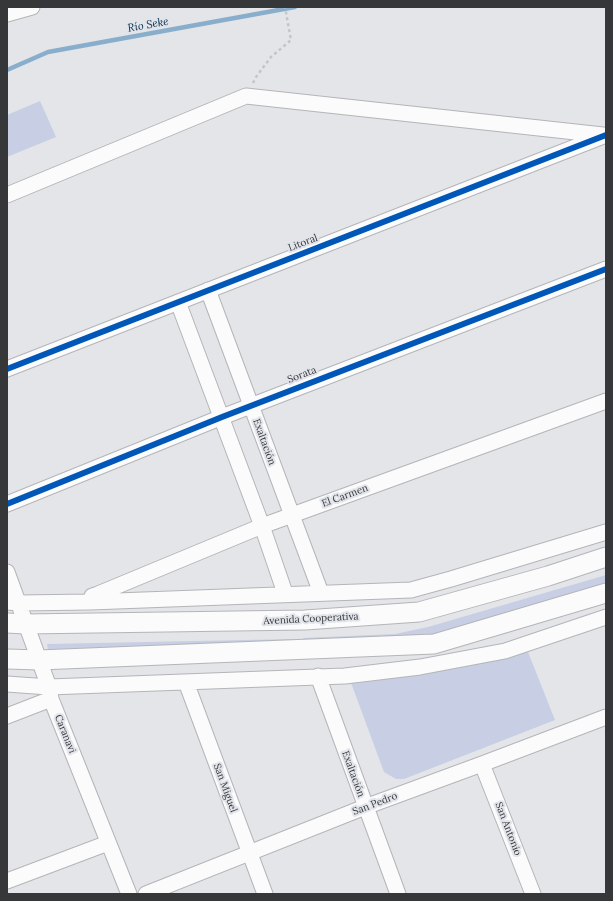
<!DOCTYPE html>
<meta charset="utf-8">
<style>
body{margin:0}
#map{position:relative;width:613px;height:901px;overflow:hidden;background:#e3e5e8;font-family:Lora,serif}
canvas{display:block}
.frame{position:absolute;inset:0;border:8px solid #363739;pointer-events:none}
</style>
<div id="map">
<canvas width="613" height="901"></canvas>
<div class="frame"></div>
</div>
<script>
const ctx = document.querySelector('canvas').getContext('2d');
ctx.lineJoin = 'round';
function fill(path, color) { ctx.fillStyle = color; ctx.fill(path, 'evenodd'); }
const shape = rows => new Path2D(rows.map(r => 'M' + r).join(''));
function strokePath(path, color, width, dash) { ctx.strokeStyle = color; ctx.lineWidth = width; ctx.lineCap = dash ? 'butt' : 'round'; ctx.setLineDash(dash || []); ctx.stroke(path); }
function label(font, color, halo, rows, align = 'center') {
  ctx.font = font + ' Lora,serif'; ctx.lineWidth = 4; ctx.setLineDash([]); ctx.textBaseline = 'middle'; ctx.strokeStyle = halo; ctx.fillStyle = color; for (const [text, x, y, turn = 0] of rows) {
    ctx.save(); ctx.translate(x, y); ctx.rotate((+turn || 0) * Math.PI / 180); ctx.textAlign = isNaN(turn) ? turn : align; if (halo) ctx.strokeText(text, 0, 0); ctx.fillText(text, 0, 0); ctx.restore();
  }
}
fill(shape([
 [40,101,56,137,7,157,7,115],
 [606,575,606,591,431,644,306,651,303,638,395,634,428,627],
 [293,639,294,652,49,657,47,644],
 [528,652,555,720,404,779,396,779,384,772,350,680,440,669]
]), '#c8cfe5');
strokePath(shape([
 [7,70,48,52,295,7]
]), '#89aecc', 4.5);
const minor = shape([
 [7,14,32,7],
 [7,195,246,96,603,135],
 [208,290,321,593],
 [178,302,262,526,285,593],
 [7,369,606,135],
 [7,504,222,417,606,269],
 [7,572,49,687,51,699,129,894],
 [7,602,19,603,90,602,411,590,451,579,606,532],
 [90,602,92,596,98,594,262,526,606,401],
 [318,676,398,894],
 [186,682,265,894],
 [7,684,49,687,345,676,420,667,505,651,606,617],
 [7,716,51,699],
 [482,764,533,894],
 [7,881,108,843],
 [146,894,365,807,482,764,606,717]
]);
const tertiary = shape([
 [7,623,25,624,305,620,419,612,548,576,606,557],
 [7,659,39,660,434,644,606,593]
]);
strokePath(minor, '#b4b5b8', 17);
strokePath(tertiary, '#b4b5b8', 21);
strokePath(shape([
 [253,83,256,77,271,57,291,40,285,7]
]), '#c4c5c6', 2.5, [3, 3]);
strokePath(minor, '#fbfbfc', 15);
strokePath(tertiary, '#fbfbfc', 19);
strokePath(shape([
 [7,369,606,135,606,136],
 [7,504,222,417,606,269]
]), '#0057b8', 6);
label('10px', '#363739', '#e1e4ea', [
 ["Litoral",303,243,-21],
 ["Sorata",302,375,-21],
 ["Exaltación",264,442,70],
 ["El Carmen",345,496,-20],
 ["Avenida Cooperativa",311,619,-3],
 ["Caranavi",65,734,68],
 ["Exaltación",353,774,70],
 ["San Miguel",225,788,70],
 ["San Pedro",375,804,-21],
 ["San Antonio",508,829,69]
]);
label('italic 11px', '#03304c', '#e1e4ea', [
 ["Río Seke",148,25,-10]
]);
</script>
